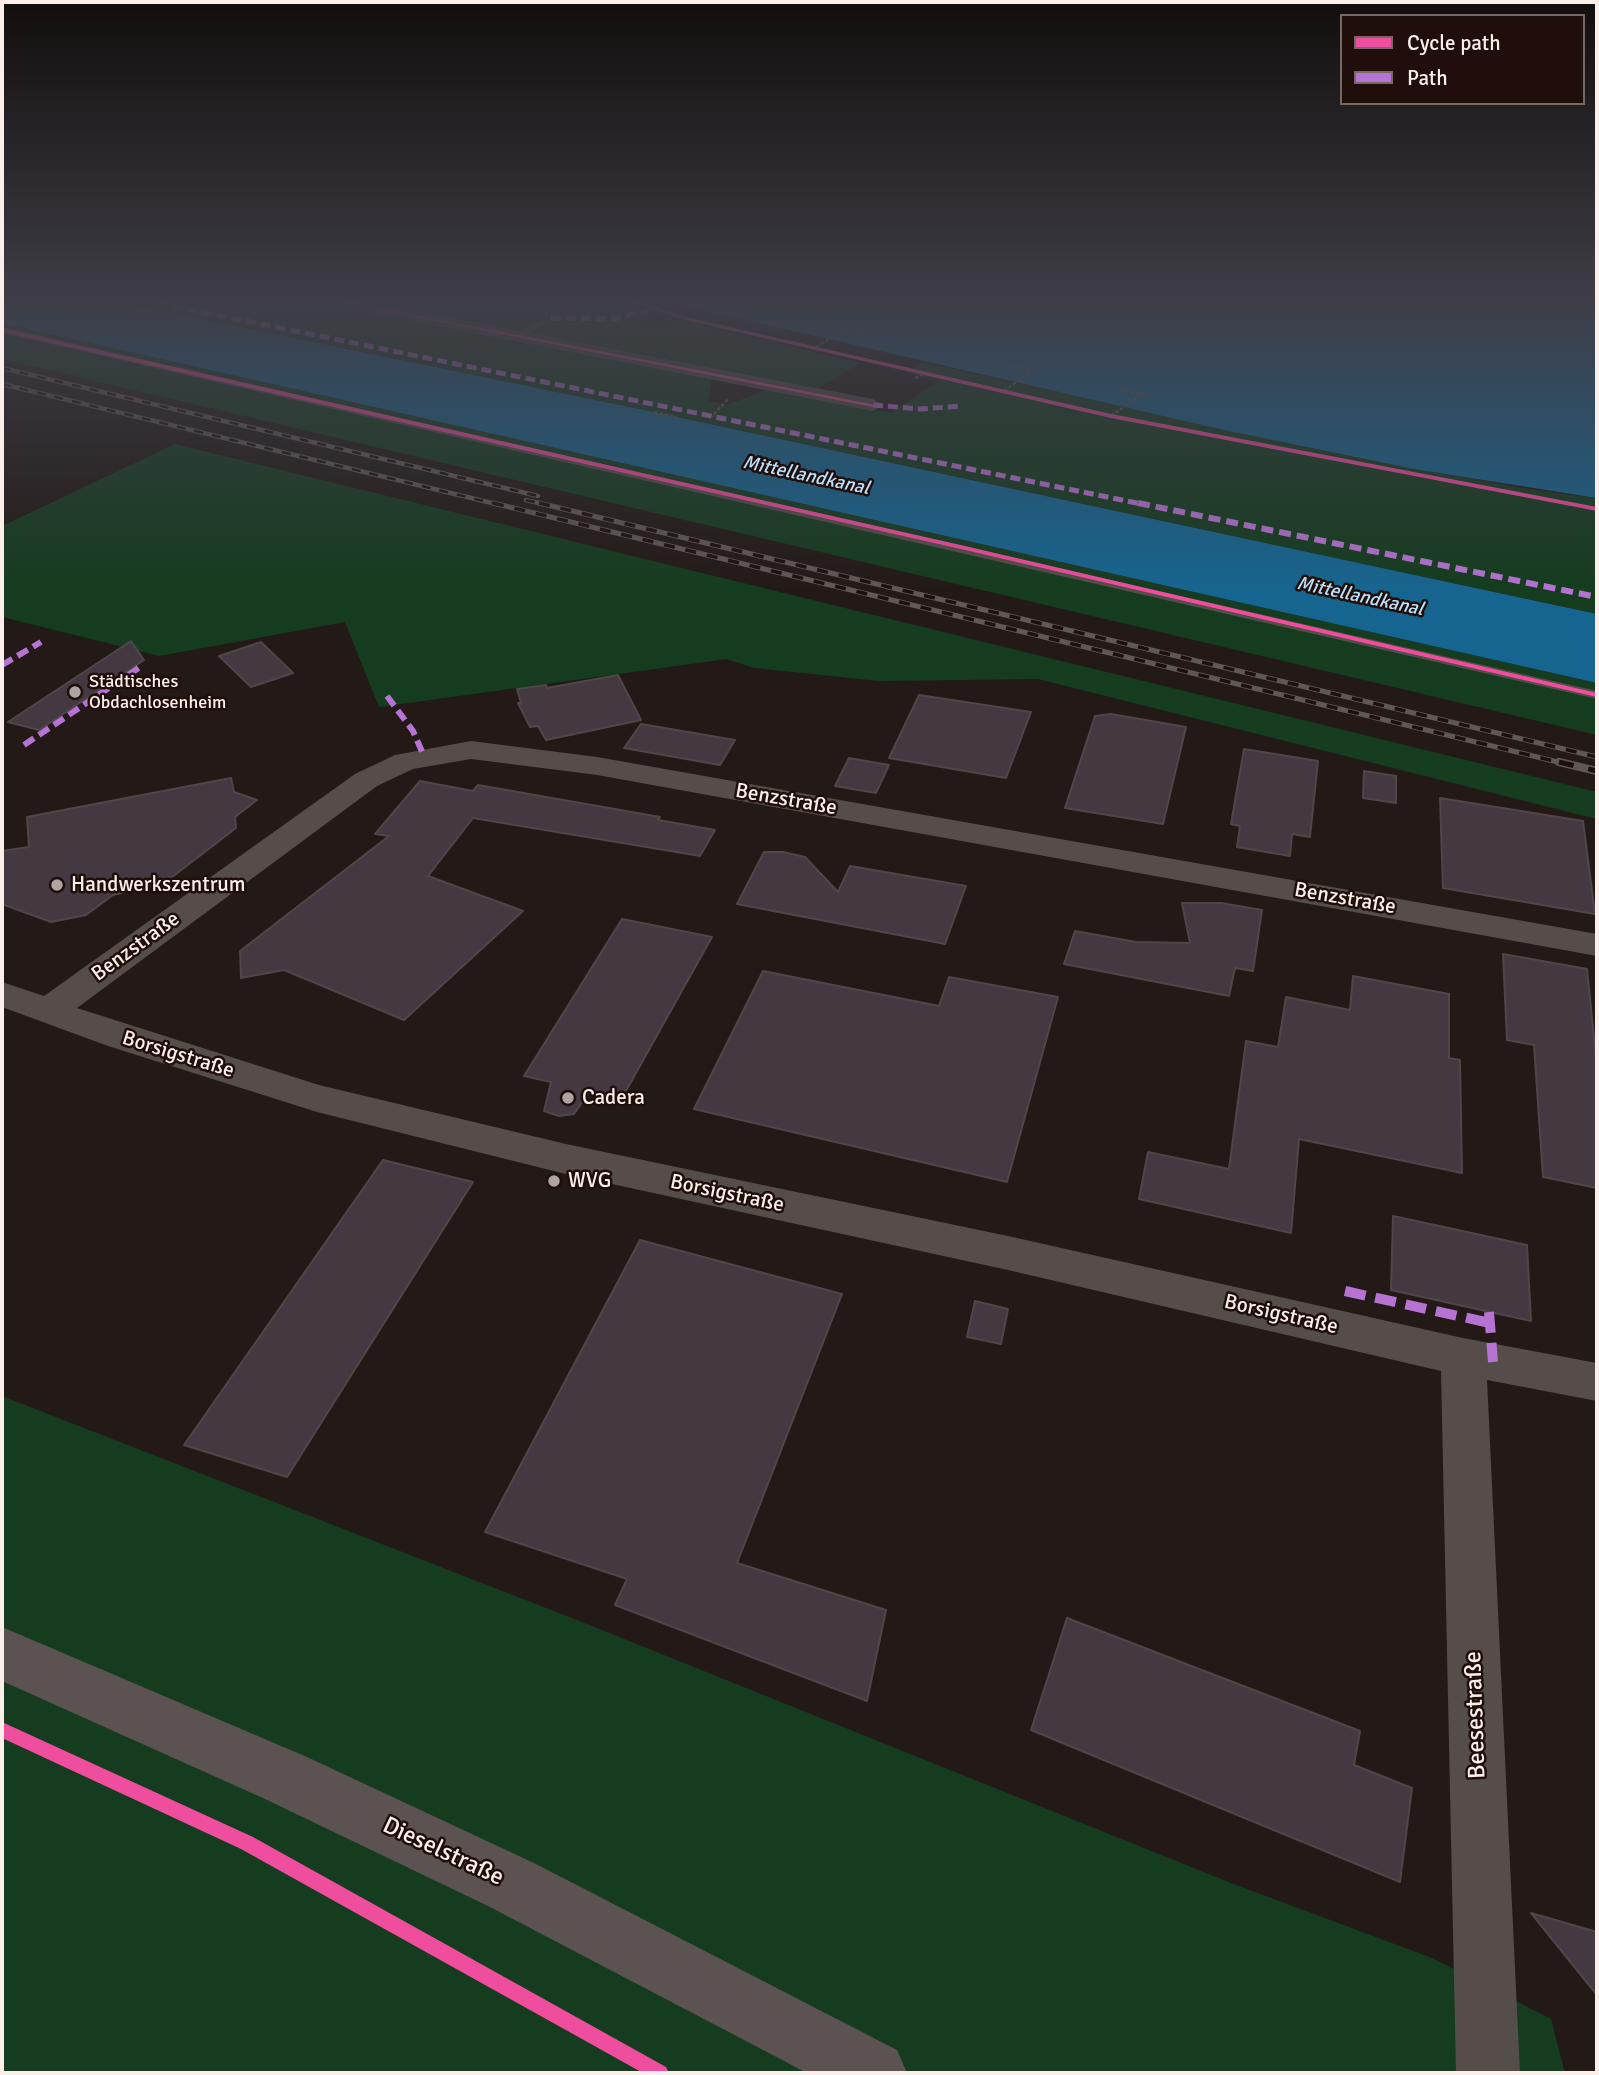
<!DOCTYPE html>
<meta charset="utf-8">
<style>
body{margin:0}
#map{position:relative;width:1599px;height:2075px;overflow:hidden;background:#231a17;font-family:Signika,sans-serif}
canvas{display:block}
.frame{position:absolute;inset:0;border:4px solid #fcefea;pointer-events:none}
.legend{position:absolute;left:1340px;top:14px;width:245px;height:91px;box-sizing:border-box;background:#1f0e09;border:2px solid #776863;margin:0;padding:9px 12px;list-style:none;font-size:21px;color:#fcefea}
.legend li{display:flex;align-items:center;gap:14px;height:35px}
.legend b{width:35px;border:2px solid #776863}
</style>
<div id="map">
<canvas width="1599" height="2075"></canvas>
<div class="frame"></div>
<ul class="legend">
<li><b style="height:9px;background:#ef4d9e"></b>Cycle path</li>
<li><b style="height:9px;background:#b673d3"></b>Path</li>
</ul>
</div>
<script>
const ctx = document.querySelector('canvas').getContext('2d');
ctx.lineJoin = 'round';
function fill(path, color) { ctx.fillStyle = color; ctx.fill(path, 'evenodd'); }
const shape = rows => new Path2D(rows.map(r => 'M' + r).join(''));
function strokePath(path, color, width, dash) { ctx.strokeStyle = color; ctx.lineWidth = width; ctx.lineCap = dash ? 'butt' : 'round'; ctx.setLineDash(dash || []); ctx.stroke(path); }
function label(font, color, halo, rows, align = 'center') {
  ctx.font = font + ' Signika,sans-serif'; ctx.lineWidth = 5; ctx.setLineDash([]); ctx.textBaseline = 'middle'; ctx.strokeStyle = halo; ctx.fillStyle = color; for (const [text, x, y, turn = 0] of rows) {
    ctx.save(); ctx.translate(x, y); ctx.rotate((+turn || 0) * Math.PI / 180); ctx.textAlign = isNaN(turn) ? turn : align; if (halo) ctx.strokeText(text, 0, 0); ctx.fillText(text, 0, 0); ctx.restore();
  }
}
fill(shape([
 [124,303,628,303,651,314,638,322,664,328,679,320,861,363,819,388,776,389,891,413,939,381,906,373,922,362,1315,449,1528,489,1597,498,1597,614,655,412],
 [712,378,769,389,727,405,708,401],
 [2,323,1597,683,1597,735,2,359],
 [175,444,1597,792,1597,819,1038,679,879,681,754,668,727,659,379,707,345,622,159,656,2,617,2,526],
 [2,1396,582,1622,1231,1883,1432,1958,1551,2019,1565,2073,2,2073]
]), '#153c1f');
fill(shape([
 [2,303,124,303,654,412,1597,614,1597,683,2,323],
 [672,303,1597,303,1597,498,1414,469,1224,430]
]), '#166590');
const building = shape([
 [131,641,144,660,39,730,8,722,131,641],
 [261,642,293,673,251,687,219,656,261,642],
 [618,675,641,720,546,740,538,726,530,727,518,703,521,703,517,689,546,685,547,688,618,675],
 [919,695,1031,712,1006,778,889,758,919,695],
 [1111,714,1186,727,1163,824,1065,808,1095,716,1111,714],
 [641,724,735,740,720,765,624,748,641,724],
 [1244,749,1318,761,1310,837,1292,834,1290,856,1237,847,1240,826,1231,824,1244,749],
 [849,758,889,765,876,793,835,786,849,758],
 [1364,771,1396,776,1396,803,1363,798,1364,771],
 [231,778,234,792,257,800,235,817,236,828,163,884,113,895,86,915,51,922,2,904,2,851,29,847,27,817,231,778],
 [420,781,473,791,478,785,660,817,658,820,715,830,700,856,473,818,428,876,523,911,404,1020,284,970,241,978,240,951,389,836,375,834,420,781],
 [1440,798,1583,821,1595,914,1443,888,1440,798],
 [764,852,783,852,805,857,838,892,850,866,966,886,945,944,737,904,764,852],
 [1182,903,1221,903,1262,910,1253,971,1235,968,1229,996,1064,964,1075,931,1136,942,1190,943,1182,903],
 [622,919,712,937,622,1098,590,1091,574,1114,559,1116,544,1111,551,1082,524,1076,622,919],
 [1503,954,1587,969,1597,1067,1597,1188,1543,1177,1534,1045,1507,1040,1503,954],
 [763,971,939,1006,949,977,1058,997,1007,1182,694,1109,763,971],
 [1353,976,1449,994,1449,1058,1460,1060,1462,1173,1299,1139,1291,1233,1139,1199,1148,1152,1229,1169,1246,1041,1278,1047,1286,997,1350,1010,1353,976],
 [383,1160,473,1182,287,1477,184,1445,383,1160],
 [1393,1216,1527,1245,1531,1321,1391,1290,1393,1216],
 [640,1240,842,1294,737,1563,886,1610,867,1701,615,1605,627,1579,485,1532,640,1240],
 [975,1301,1008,1309,1001,1344,967,1337,975,1301],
 [1067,1618,1360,1731,1354,1765,1412,1788,1400,1882,1031,1730,1067,1618],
 [1531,1913,1597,1932,1597,1995,1531,1913]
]);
fill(building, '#443841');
strokePath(building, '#4e4748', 2);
strokePath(shape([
 [651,310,680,303],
 [808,321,878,335],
 [816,347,846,329],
 [915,378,926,373],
 [1120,389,1151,396],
 [1004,391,1033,370,1012,366],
 [654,412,677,417],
 [1111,416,1141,394],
 [710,418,729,398]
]), '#625b58', 2.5, [3.5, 2]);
fill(shape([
 [412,303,424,303,399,316,391,314,412,303],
 [541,320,549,322,518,339,510,337,541,320],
 [2,327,1597,691,1597,699,2,333,2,327]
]), '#544d49');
fill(shape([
 [337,303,374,303,873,399,883,405,873,411,346,308,337,303],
 [471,741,597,757,1597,934,1597,956,597,775,471,759,413,769,377,786,77,1008,319,1085,566,1144,1008,1236,1463,1338,1597,1363,1597,1401,1487,1380,1520,2073,1456,2073,1441,1371,1008,1270,566,1174,317,1112,108,1046,2,1007,2,982,44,996,355,774,395,755,471,741]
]), '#544d49');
fill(shape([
 [2,1627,307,1757,534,1863,897,2050,907,2073,807,2073,490,1907,265,1799,2,1681,2,1627]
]), '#5c5251');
const railFar2 = shape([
 [2,368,538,496],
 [2,384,500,505],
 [526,500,546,505]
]);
const railFar1 = shape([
 [493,503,1566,764],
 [539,503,1597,757]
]);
const rail = shape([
 [1559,762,1597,771]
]);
strokePath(railFar2, '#5f5856', 4.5);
strokePath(railFar1, '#5f5856', 5);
strokePath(rail, '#5f5856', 8);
strokePath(railFar2, '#1f0e09', 2.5, [9]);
strokePath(railFar1, '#1f0e09', 3.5, [11]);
strokePath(rail, '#1f0e09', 5, [15]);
strokePath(shape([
 [158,303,1146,505],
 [551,318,614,319,648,310],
 [873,405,920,409,962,406]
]), '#b673d3', 5, [10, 5]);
strokePath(shape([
 [1138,503,1597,597],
 [2,665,41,642],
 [387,696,413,731,424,756],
 [24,745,140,667]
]), '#b673d3', 6, [12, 6]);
strokePath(shape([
 [1345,1291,1490,1323],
 [1489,1312,1493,1362]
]), '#b673d3', 10, [21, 10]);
fill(shape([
 [343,303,354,303,876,405,873,407,343,303],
 [633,303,641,303,686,317,1111,414,1597,507,1597,511,1111,418,685,320,633,303],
 [2,328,965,546,1597,693,1597,697,965,550,2,332,2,328],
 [2,1722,253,1837,666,2067,669,2073,643,2073,241,1849,2,1738,2,1722]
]), '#ef4d9e');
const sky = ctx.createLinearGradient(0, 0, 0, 593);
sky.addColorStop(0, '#130e0d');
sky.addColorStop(0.51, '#3f3e47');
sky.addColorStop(1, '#3f3e4700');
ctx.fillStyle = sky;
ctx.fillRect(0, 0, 1599, 593);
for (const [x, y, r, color] of [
 [75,692,7,"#b0a4a0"],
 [57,885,7,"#b0a4a0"],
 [568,1098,7,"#b0a4a0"],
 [554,1181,7,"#b0a4a0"]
]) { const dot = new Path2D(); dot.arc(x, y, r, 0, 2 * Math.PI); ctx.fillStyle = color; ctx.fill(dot); strokePath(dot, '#1f0e09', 2.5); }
label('18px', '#fcefea', '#1f0e09', [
 ["Städtisches",89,682],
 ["Obdachlosenheim",89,703]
], 'left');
label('italic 19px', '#bae0fc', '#1f0e09', [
 ["Mittellandkanal",806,476,12],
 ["Mittellandkanal",1360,597,12]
]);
label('21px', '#fcefea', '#1f0e09', [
 ["Benzstraße",786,800,10],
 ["Benzstraße",1345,899,10],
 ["Benzstraße",136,947,-36],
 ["Borsigstraße",178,1055,17],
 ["Borsigstraße",727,1194,12],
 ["Borsigstraße",1281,1315,13]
]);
label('21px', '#fcefea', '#1f0e09', [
 ["Handwerkszentrum",71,885],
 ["Cadera",582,1098],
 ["WVG",568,1181]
], 'left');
label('24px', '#fcefea', '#1f0e09', [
 ["Beesestraße",1476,1715,-92],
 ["Dieselstraße",443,1852,25]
]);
</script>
